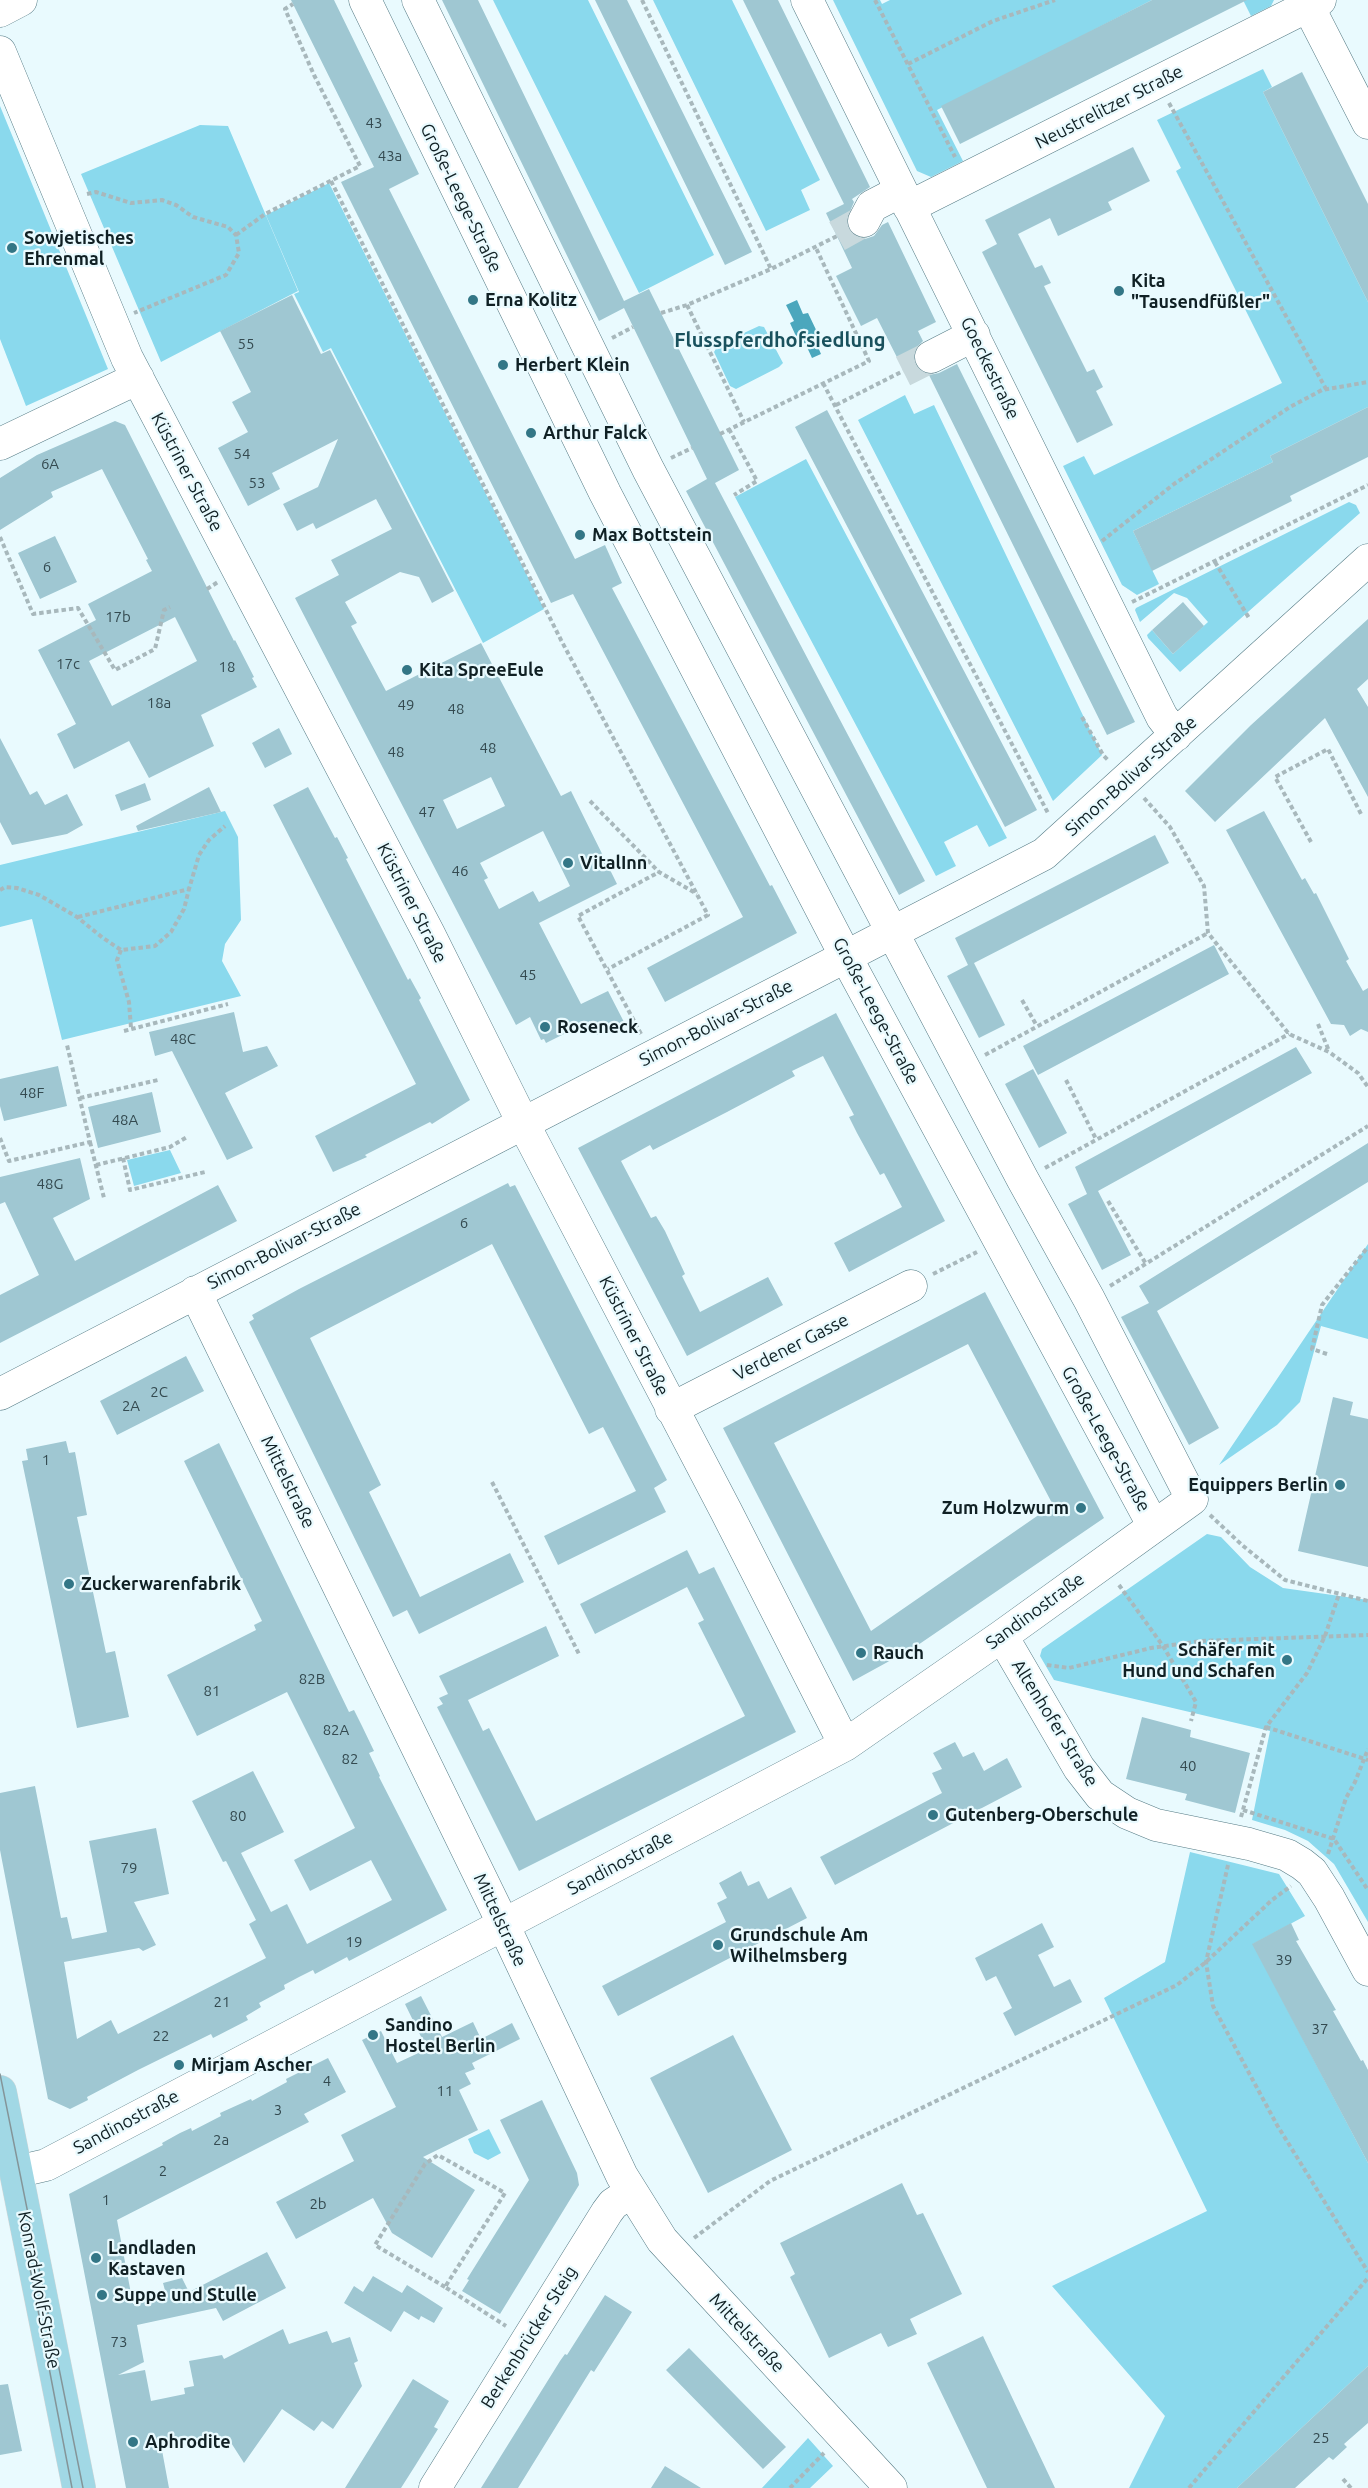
<!DOCTYPE html>
<meta charset="utf-8">
<style>
body{margin:0}
canvas{display:block;background:#e9fafe}
</style>
<canvas width="1368" height="2488"></canvas>
<script>
const ctx = document.querySelector('canvas').getContext('2d');
ctx.lineJoin = 'round';
function fill(path, color) { ctx.fillStyle = color; ctx.fill(path, 'evenodd'); }
const shape = rows => new Path2D(rows.map(r => 'M' + r).join(''));
function strokePath(path, color, width, dash) { ctx.strokeStyle = color; ctx.lineWidth = width; ctx.lineCap = dash ? 'butt' : 'round'; ctx.setLineDash(dash || []); ctx.stroke(path); }
function label(font, color, halo, rows, align = 'center') {
  ctx.font = font + ' Ubuntu,sans-serif'; ctx.lineWidth = 4.5; ctx.setLineDash([]); ctx.textBaseline = 'middle'; ctx.strokeStyle = halo; ctx.fillStyle = color; for (const [text, x, y, turn = 0] of rows) {
    ctx.save(); ctx.translate(x, y); ctx.rotate((+turn || 0) * Math.PI / 180); ctx.textAlign = isNaN(turn) ? turn : align; if (halo) ctx.strokeText(text, 0, 0); ctx.fillText(text, 0, 0); ctx.restore();
  }
}
fill(shape([
 [493,0,588,0,714,255,639,293],
 [653,0,732,0,820,180,801,190,810,210,766,231],
 [833,0,880,0,882,4,890,0,1152,0,937,110,963,161,931,177,917,171],
 [1243,0,1274,0,1271,6,1251,16],
 [1263,69,1272,87,1263,92,1368,302,1368,407,1270,456,1273,462,1133,531,1159,584,1137,595,1122,585,1063,466,1084,456,1094,475,1282,383,1176,171,1181,168,1157,120],
 [0,106,108,369,26,406,0,339],
 [200,125,228,126,298,291,161,362,81,174],
 [329,183,544,609,483,643,331,348,323,352,294,294,299,292,266,215],
 [759,326,764,327,783,363,779,367,736,389,730,386,714,352,718,345],
 [905,395,914,414,934,405,1102,755,1053,801,858,420],
 [806,459,1007,838,989,847,977,825,944,842,956,866,936,876,735,497],
 [1349,502,1356,505,1360,513,1180,672,1148,638,1147,635,1152,630,1173,654,1208,622,1187,598,1174,593,1140,622,1135,610,1136,608],
 [225,811,238,837,241,920,225,944,222,961,241,996,62,1040,32,919,0,927,0,865],
 [170,1150,181,1173,134,1186,127,1160],
 [1368,1244,1368,1339,1321,1326,1300,1402,1277,1425,1219,1465],
 [1207,1534,1221,1537,1250,1567,1283,1588,1368,1600,1368,1922,1334,1864,1308,1841,1285,1830,1252,1820,1270,1731,1054,1680,1040,1656,1042,1649],
 [1190,1852,1279,1874,1305,1916,1253,1944,1368,2163,1368,2366,1237,2488,1129,2488,1165,2416,1052,2286,1207,2211,1104,1998,1165,1962],
 [489,2129,501,2153,488,2160,474,2153,468,2139],
 [808,2438,833,2466,810,2488,762,2488]
]), '#8ad9ed');
fill(shape([
 [797,300,803,314,808,313,819,336,814,338,821,354,812,358,805,343,800,345,790,323,794,321,786,305]
]), '#4ba7bd');
fill(shape([
 [291,0,334,0,419,174,389,189,575,559,605,545,622,583,612,588,770,886,772,885,797,933,665,1002,647,968,743,917,573,594,551,603,341,182,374,167],
 [442,0,478,0,624,301,649,289,739,470,715,483,925,881,899,895,686,491,707,479,624,308,599,321],
 [595,0,627,0,752,252,725,265],
 [743,0,778,0,870,187,852,199,854,202,846,221,848,230,856,237,865,239,874,236,882,225,888,222,936,322,918,331,923,341,916,348,913,357,915,365,920,371,907,377,877,318,861,326,836,276,852,268,826,213,844,204],
 [1152,0,1247,0,960,144,941,106],
 [1302,72,1368,204,1368,302,1263,92],
 [1133,147,1150,181,1108,202,1112,210,1058,236,1050,218,1018,234,1035,268,1042,265,1051,283,1044,286,1087,372,1094,369,1103,387,1096,391,1113,425,1077,443,982,252,997,244,985,220],
 [292,295,321,354,330,350,454,591,432,603,419,577,400,572,345,602,357,623,351,626,386,691,481,643,561,796,571,791,617,884,539,923,581,1004,608,991,624,1022,597,1035,590,1021,546,1043,544,1039,541,1040,530,1017,516,1025,295,598,339,575,331,560,392,529,376,499,316,529,313,523,297,531,283,504,318,487,338,439,272,473,280,489,248,506,218,448,248,432,232,402,251,392,220,331],
 [491,777,505,806,457,829,443,800],
 [543,831,570,886,539,902,533,891,499,909,484,880,488,878,480,863],
 [957,364,1135,722,1107,735,929,375,939,373],
 [1368,407,1368,457,1290,496,1292,501,1152,571,1133,531,1273,462,1270,456],
 [827,410,1037,810,1005,827,795,427],
 [115,421,125,425,234,641,235,640,254,677,252,678,257,687,201,715,214,746,149,778,129,741,74,769,57,734,76,724,38,650,96,620,88,604,152,571,146,560,148,559,102,469,51,492,53,497,0,530,0,478,37,455],
 [175,617,197,661,112,706,89,661],
 [55,536,77,582,40,599,18,553],
 [1183,602,1204,626,1173,654,1152,630],
 [1368,619,1368,679,1357,689,1368,707,1368,797,1325,718,1215,822,1185,791,1251,725],
 [279,728,292,754,265,768,252,743],
 [0,738,30,795,37,791,45,805,67,794,83,825,67,834,12,845,0,822],
 [145,783,151,800,121,811,115,795],
 [209,787,221,812,138,831,136,826],
 [308,787,335,838,337,837,348,858,346,859,408,980,410,978,421,998,419,1000,470,1100,432,1124,430,1122,365,1155,367,1157,333,1172,315,1136,416,1084,273,805],
 [1264,811,1302,880,1305,878,1314,894,1316,893,1349,959,1346,961,1363,991,1368,988,1368,1032,1361,1029,1350,1036,1344,1025,1331,1024,1226,830],
 [1155,835,1169,863,974,963,1005,1025,979,1038,947,976,968,965,955,938],
 [1214,945,1229,974,1038,1075,1023,1046],
 [234,1012,243,1052,267,1046,278,1066,225,1093,253,1148,227,1160,172,1051,155,1056,149,1032],
 [836,1013,945,1221,849,1272,834,1243,902,1207,884,1173,880,1175,857,1133,849,1117,854,1115,823,1056,792,1071,795,1076,727,1112,653,1150,650,1145,621,1161,651,1218,656,1216,665,1231,685,1274,682,1276,700,1312,768,1277,783,1305,687,1356,578,1148],
 [1296,1047,1312,1073,1098,1191,1131,1255,1102,1270,1068,1204,1087,1194,1075,1167],
 [58,1066,67,1106,4,1121,0,1106,0,1079],
 [1033,1069,1067,1133,1039,1148,1005,1084],
 [152,1092,161,1132,98,1148,88,1107],
 [1368,1143,1368,1182,1157,1311,1219,1428,1189,1445,1121,1317,1149,1303,1139,1286],
 [80,1158,90,1199,53,1218,75,1261,218,1185,237,1221,0,1343,0,1295,39,1275,5,1202,0,1204,0,1177],
 [508,1183,510,1187,515,1185,667,1480,654,1488,666,1512,558,1565,544,1536,636,1491,603,1427,589,1434,492,1244,310,1338,381,1485,369,1492,420,1597,510,1553,524,1582,419,1634,407,1610,393,1617,249,1322,254,1319,252,1315,299,1289],
 [985,1292,1104,1518,915,1647,853,1681,723,1428],
 [968,1344,1053,1505,871,1631,774,1443],
 [186,1356,204,1391,117,1435,100,1401],
 [1333,1397,1353,1402,1350,1415,1368,1419,1368,1567,1298,1551],
 [66,1441,69,1453,75,1452,87,1515,77,1517,106,1653,115,1651,129,1717,77,1728,22,1461,28,1460,26,1449],
 [219,1443,349,1712,354,1710,362,1726,374,1751,369,1753,380,1776,379,1777,447,1910,349,1961,347,1957,315,1974,313,1970,299,1977,284,1985,285,1989,259,2003,261,2007,246,2016,248,2020,213,2038,211,2034,138,2070,87,2097,88,2100,70,2109,48,2099,0,1850,0,1793,35,1786,61,1918,67,1917,72,1939,107,1932,89,1841,156,1828,169,1894,134,1902,156,1945,143,1951,139,1948,64,1962,77,2039,111,2020,118,2034,266,1958,249,1924,256,1920,226,1861,223,1862,192,1801,253,1771,284,1832,241,1853,271,1912,287,1904,307,1944,392,1900,371,1860,310,1891,294,1860,355,1828,287,1692,197,1736,167,1675,256,1630,254,1625,262,1621,184,1461],
 [687,1550,699,1574,714,1567,796,1732,519,1871,437,1707,443,1704,439,1698,448,1694,439,1676,546,1626,559,1656,468,1700,483,1731,489,1728,536,1821,745,1716,698,1623,704,1620,687,1587,595,1634,580,1604],
 [1142,1717,1191,1730,1190,1737,1250,1753,1235,1813,1185,1800,1187,1794,1126,1779],
 [955,1742,963,1757,974,1752,984,1771,1007,1758,1022,1787,835,1885,820,1857,942,1793,932,1773,942,1769,933,1753],
 [741,1871,748,1886,759,1881,768,1899,791,1887,807,1918,618,2016,602,1986,726,1922,717,1903,727,1898,719,1883],
 [1042,1923,1054,1947,1038,1955,1054,1987,1070,1979,1082,2002,1015,2036,1003,2013,1012,2008,996,1976,986,1981,975,1958],
 [1291,1923,1299,1940,1296,1941,1336,2010,1333,2011,1361,2061,1363,2060,1368,2070,1368,2163,1252,1944],
 [421,1996,442,2037,473,2022,481,2039,512,2023,520,2039,472,2063,475,2069,465,2073,471,2084,459,2090,478,2130,423,2157,475,2190,432,2258,392,2233,373,2198,296,2239,276,2202,354,2161,341,2135,396,2107,362,2040,381,2031,397,2063,427,2049,405,2004],
 [733,2035,792,2150,708,2193,650,2078],
 [328,2058,346,2092,304,2114,309,2122,117,2220,133,2304,167,2298,163,2283,182,2278,189,2292,267,2252,286,2288,223,2321,216,2308,137,2325,144,2362,118,2375,145,2370,151,2401,185,2394,184,2388,194,2386,189,2361,222,2355,224,2359,283,2329,289,2344,327,2331,332,2343,350,2337,358,2361,354,2363,362,2386,333,2429,322,2421,314,2431,282,2409,244,2463,228,2438,200,2444,199,2438,161,2445,169,2488,126,2488,69,2194,163,2145,162,2143,180,2133,191,2128,192,2131,221,2116,220,2113,251,2099,252,2101,287,2082,286,2079],
 [542,2100,577,2173,579,2185,500,2314,462,2291,469,2280,467,2279,529,2180,500,2120],
 [902,2183,917,2215,923,2213,962,2294,910,2319,917,2334,888,2347,881,2333,829,2358,790,2277,795,2274,780,2243],
 [373,2276,402,2293,407,2285,443,2308,434,2323,421,2316,419,2320,404,2311,391,2332,344,2303,354,2286,363,2292],
 [605,2295,632,2312,594,2372,591,2370,518,2488,481,2488,560,2361,565,2354,567,2355],
 [983,2336,1055,2488,987,2488,927,2363],
 [689,2348,786,2447,763,2469,666,2370],
 [1368,2366,1368,2423,1344,2444,1347,2447,1333,2460,1329,2457,1295,2488,1237,2488],
 [413,2379,449,2401,434,2427,438,2429,415,2466,401,2488,345,2488],
 [8,2384,22,2451,0,2455,0,2385],
 [665,2466,701,2488,651,2488]
]), '#9fc7d2');
strokePath(shape([
 [837,236,864,221],
 [903,371,931,357]
]), '#c8d9dd', 32, [32, 16]);
const minor = shape([
 [365,0,605,493,846,957,1153,1525],
 [807,0,1162,717,1176,735],
 [1305,0,1368,123],
 [0,11,21,0],
 [0,52,127,358,429,934,523,1123,726,1511,845,1745],
 [909,207,1320,0],
 [864,221,872,206,901,191],
 [931,357,974,335],
 [0,444,138,378],
 [195,1292,495,1907,622,2176,662,2240,891,2488],
 [0,1394,1044,854,1368,560],
 [671,1409,911,1286],
 [1002,1636,1079,1768,1100,1795,1127,1813,1156,1825,1249,1844,1287,1855,1302,1864,1312,1872,1329,1898,1368,1970],
 [16,2172,46,2165,845,1745,1002,1636,1192,1499,1089,1299,1023,1180,648,469,418,0],
 [435,2488,607,2212,613,2204,631,2192]
]);
const major = shape([
 [0,2092,79,2488]
]);
strokePath(minor, '#557b85', 33);
strokePath(major, '#d4d7d8', 34);
strokePath(shape([
 [642,0,771,269],
 [875,0,955,157],
 [908,64,993,21,1055,0],
 [1169,103,1326,389],
 [331,181,561,640,708,915,608,969],
 [87,194,96,192,131,203,162,200,176,205,193,217,228,227,236,235,239,253,226,275,134,313],
 [236,235,265,214,360,166,314,75,285,9,293,4],
 [687,305,744,422],
 [661,313,687,305,771,269,837,236],
 [612,338,633,327],
 [823,383,1049,815],
 [836,405,903,371],
 [729,429,757,481,734,495],
 [720,434,869,361,816,248],
 [671,458,692,448],
 [0,537,33,614,78,608,115,670,155,649,164,610,170,607],
 [1102,541,1174,484,1290,407,1322,390,1368,382],
 [1215,562,1249,618],
 [207,589,218,582],
 [1132,602,1368,485],
 [1082,717,1103,755,1108,760],
 [1144,798,1170,827,1204,886,1208,933,1289,1034,1329,1052,1358,1073,1368,1087],
 [590,801,659,872,697,894],
 [1311,842,1275,777,1328,749,1361,814],
 [0,890,5,887,17,888,39,895,77,917,103,938,121,950,155,946,171,932,184,909,189,889],
 [78,917,189,889,199,855,209,840,225,826],
 [121,950,117,960,129,1002,131,1028],
 [1022,1000,1037,1026],
 [1318,1024,1329,1051],
 [124,1031,228,1004],
 [641,1034,578,916,659,872],
 [985,1055,1208,933],
 [1066,1080,1096,1139],
 [80,1098,158,1080],
 [0,1138,9,1161,90,1142,67,1045],
 [90,1142,104,1198],
 [123,1158,130,1190,205,1172],
 [96,1165,170,1147,187,1137],
 [1045,1168,1289,1034],
 [1108,1201,1146,1264],
 [933,1274,977,1252],
 [1110,1286,1368,1126],
 [1327,1354,1312,1349,1322,1305,1368,1247],
 [492,1482,580,1656],
 [1210,1515,1242,1545,1285,1580,1368,1601],
 [1119,1585,1163,1646,1196,1702,1191,1721],
 [1047,1665,1069,1668,1151,1648,1201,1641,1368,1635],
 [1266,1727,1368,1760],
 [1243,1810,1334,1839,1368,1890],
 [1241,1817,1266,1727,1307,1673,1325,1636,1339,1594],
 [1328,1854,1346,1798,1355,1782,1368,1749],
 [1228,1865,1206,1962,1213,2006,1277,2125,1368,2272],
 [694,2238,770,2181,1177,1985,1206,1962,1272,1900,1291,1886],
 [445,2287,375,2245,425,2164,438,2155,505,2193,445,2287,506,2326],
 [1343,2479,1351,2488],
 [790,2488,824,2453],
 [1189,2488,1368,2278]
]), '#a8b8bc', 4, [4.5, 3]);
strokePath(minor, '#fff', 32);
strokePath(major, '#a1d8e5', 33);
strokePath(shape([
 [0,2074,83,2488],
 [21,2221,72,2488]
]), '#849599', 1.5);
for (const [x, y, r, color] of [
 [12,248,6,"#337686"],
 [1119,291,6,"#337686"],
 [473,300,6,"#337686"],
 [503,365,6,"#337686"],
 [531,433,6,"#337686"],
 [580,535,6,"#337686"],
 [407,670,6,"#337686"],
 [568,863,6,"#337686"],
 [545,1027,6,"#337686"],
 [1340,1485,6,"#337686"],
 [1081,1508,6,"#337686"],
 [69,1584,6,"#337686"],
 [861,1653,6,"#337686"],
 [1287,1660,6,"#337686"],
 [933,1815,6,"#337686"],
 [718,1945,6,"#337686"],
 [373,2035,6,"#337686"],
 [179,2065,6,"#337686"],
 [96,2258,6,"#337686"],
 [102,2295,6,"#337686"],
 [133,2442,6,"#337686"]
]) { const dot = new Path2D(); dot.arc(x, y, r, 0, 2 * Math.PI); ctx.fillStyle = color; ctx.fill(dot); strokePath(dot, '#e9fafe', 2); }
label('15px', '#344a50', null, [
 ["43",374,123],
 ["43a",390,156],
 ["55",246,344],
 ["54",242,454],
 ["6A",50,464],
 ["53",257,483],
 ["6",47,567],
 ["17b",118,617],
 ["17c",68,664],
 ["18",227,667],
 ["18a",159,703],
 ["49",406,705],
 ["48",456,709],
 ["48",488,748],
 ["48",396,752],
 ["47",427,812],
 ["46",460,871],
 ["45",528,975],
 ["48C",183,1039],
 ["48F",32,1093],
 ["48A",125,1120],
 ["48G",50,1184],
 ["6",464,1223],
 ["2C",159,1392],
 ["2A",131,1406],
 ["1",46,1460],
 ["82B",312,1679],
 ["81",212,1691],
 ["82A",336,1730],
 ["82",350,1759],
 ["40",1188,1766],
 ["80",238,1816],
 ["79",129,1868],
 ["19",354,1942],
 ["39",1284,1960],
 ["21",222,2002],
 ["37",1320,2029],
 ["22",161,2036],
 ["4",327,2081],
 ["11",445,2091],
 ["3",278,2110],
 ["2a",221,2140],
 ["2",163,2171],
 ["1",106,2200],
 ["2b",318,2204],
 ["73",119,2342],
 ["25",1321,2438]
]);
label('18px', '#102024', '#e9fafe', [
 ["Neustrelitzer Straße",1109,107,-27],
 ["Große-Leege-Straße",461,198,64],
 ["Goeckestraße",990,368,64],
 ["Küstriner Straße",187,472,62],
 ["Simon-Bolivar-Straße",1131,776,-42],
 ["Küstriner Straße",412,903,63],
 ["Große-Leege-Straße",876,1011,62],
 ["Simon-Bolivar-Straße",716,1023,-27],
 ["Simon-Bolivar-Straße",284,1246,-27],
 ["Küstriner Straße",634,1336,63],
 ["Verdener Gasse",791,1347,-27],
 ["Große-Leege-Straße",1106,1439,61],
 ["Mittelstraße",288,1482,64],
 ["Sandinostraße",1035,1611,-36],
 ["Altenhofer Straße",1055,1723,58],
 ["Sandinostraße",620,1863,-28],
 ["Mittelstraße",500,1920,65],
 ["Sandinostraße",126,2122,-28],
 ["Konrad-Wolf-Straße",39,2290,79],
 ["Mittelstraße",747,2333,47],
 ["Berkenbrücker Steig",529,2337,-58]
]);
label('bold 18px', '#102024', '#e9fafe', [
 ["Sowjetisches",24,238],
 ["Ehrenmal",24,259],
 ["Kita",1131,281],
 ["\"Tausendfüßler\"",1131,302],
 ["Erna Kolitz",485,300],
 ["Herbert Klein",515,365],
 ["Arthur Falck",543,433],
 ["Max Bottstein",592,535],
 ["Kita SpreeEule",419,670],
 ["VitalInn",580,863],
 ["Roseneck",557,1027],
 ["Equippers Berlin",1328,1485,"right"],
 ["Zum Holzwurm",1069,1508,"right"],
 ["Zuckerwarenfabrik",81,1584],
 ["Schäfer mit",1275,1650,"right"],
 ["Hund und Schafen",1275,1671,"right"],
 ["Rauch",873,1653],
 ["Gutenberg-Oberschule",945,1815],
 ["Grundschule Am",730,1935],
 ["Wilhelmsberg",730,1956],
 ["Sandino",385,2025],
 ["Hostel Berlin",385,2046],
 ["Mirjam Ascher",191,2065],
 ["Landladen",108,2248],
 ["Kastaven",108,2269],
 ["Suppe und Stulle",114,2295],
 ["Aphrodite",145,2442]
], 'left');
label('bold 20px', '#19515d', '#e9fafe', [
 ["Flusspferdhofsiedlung",780,340]
]);
</script>
